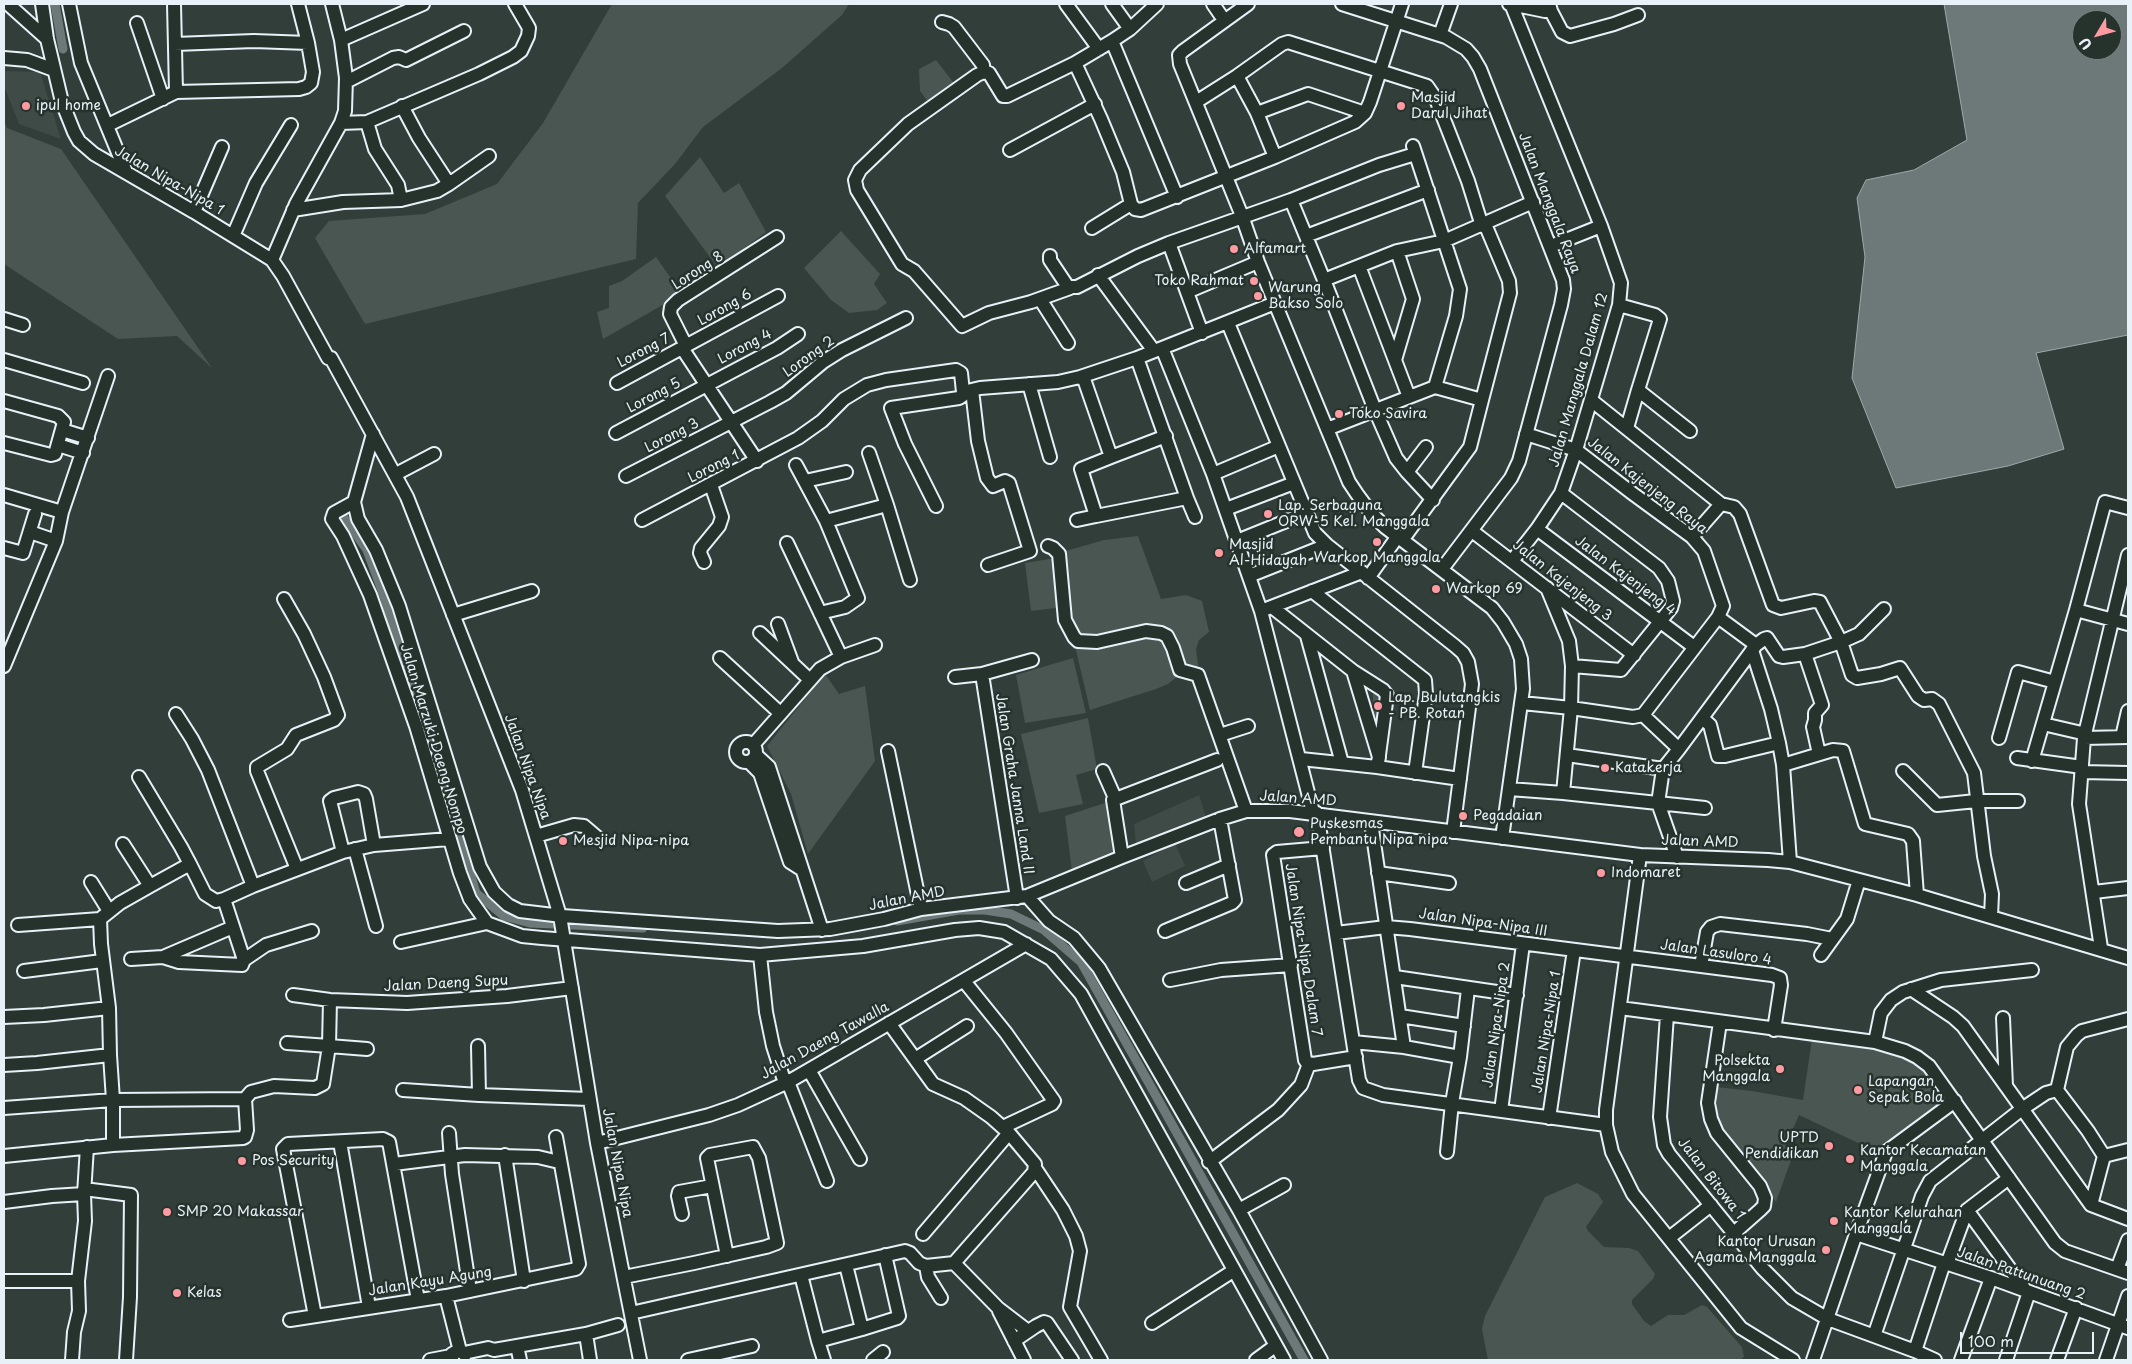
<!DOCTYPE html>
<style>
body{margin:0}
#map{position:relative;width:2132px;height:1364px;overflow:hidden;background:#323e39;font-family:"Playpen Sans",sans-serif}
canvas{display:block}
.frame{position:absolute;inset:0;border:5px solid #e8f1f8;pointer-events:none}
.north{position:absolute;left:2072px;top:10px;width:50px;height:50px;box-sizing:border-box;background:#26332d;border:1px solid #747f7e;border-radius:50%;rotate:233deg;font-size:14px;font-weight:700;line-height:20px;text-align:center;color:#e8f1f8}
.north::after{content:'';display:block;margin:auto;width:18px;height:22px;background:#ff9aa2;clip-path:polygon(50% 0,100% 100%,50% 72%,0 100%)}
.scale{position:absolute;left:1960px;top:1332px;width:134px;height:22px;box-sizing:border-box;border:2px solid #e8f1f8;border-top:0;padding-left:6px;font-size:15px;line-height:18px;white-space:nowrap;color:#e8f1f8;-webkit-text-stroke:4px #26332d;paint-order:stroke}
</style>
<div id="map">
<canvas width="2132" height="1364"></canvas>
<div class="frame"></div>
<div class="north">U</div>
<div class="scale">100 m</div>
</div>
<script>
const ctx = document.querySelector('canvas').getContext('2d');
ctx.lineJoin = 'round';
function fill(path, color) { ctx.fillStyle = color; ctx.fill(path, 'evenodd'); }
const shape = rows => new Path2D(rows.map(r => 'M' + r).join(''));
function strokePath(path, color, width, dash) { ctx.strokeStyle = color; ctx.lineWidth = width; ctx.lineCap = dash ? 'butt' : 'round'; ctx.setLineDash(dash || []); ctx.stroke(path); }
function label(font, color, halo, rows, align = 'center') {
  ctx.font = font + ' "Playpen Sans",sans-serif'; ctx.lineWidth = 5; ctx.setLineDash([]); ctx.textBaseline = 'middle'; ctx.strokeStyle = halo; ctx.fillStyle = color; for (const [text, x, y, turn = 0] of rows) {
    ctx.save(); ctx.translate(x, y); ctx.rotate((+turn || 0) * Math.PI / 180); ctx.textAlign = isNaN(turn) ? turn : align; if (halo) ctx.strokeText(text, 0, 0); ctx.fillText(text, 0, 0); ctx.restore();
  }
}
fill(shape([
 [4,71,40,72,61,139,19,124,4,86],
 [1199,795,1207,821,1136,845,1134,824],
 [1175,843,1185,866,1152,882,1143,861]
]), '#3f4b46');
fill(shape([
 [612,4,849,4,842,15,782,68,703,127,675,164,638,203,636,259,365,324,315,238,329,221,425,214,497,184,543,123],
 [936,60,956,86,929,103,920,91,919,69],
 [4,121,7,128,61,149,212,368,177,336,118,339,4,264],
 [700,157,724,193,739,183,766,232,722,265,715,264,665,196],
 [841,231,880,274,874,284,887,303,877,310,849,313,831,300,804,268],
 [656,257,682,294,603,339,597,312,609,308,609,286,622,281],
 [1138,536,1161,599,1186,595,1202,601,1209,632,1199,640,1196,649,1199,672,1178,676,1168,684,1156,689,1090,710,1068,616,1059,553,1104,540],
 [1055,558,1056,608,1031,611,1025,563],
 [1073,658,1086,713,1025,723,1016,675],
 [825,674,839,694,865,686,875,761,808,854,791,794,767,746],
 [1373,694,1384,695,1382,718,1372,717],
 [1088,718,1097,769,1076,775,1083,804,1039,813,1021,734],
 [1108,802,1116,855,1072,871,1065,816],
 [1812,1039,1894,1052,1924,1066,1950,1100,1882,1151,1856,1142,1799,1115,1785,1147,1794,1152,1776,1202,1754,1171,1725,1135,1718,1122,1716,1087,1752,1091,1803,1100],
 [1577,1183,1598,1194,1603,1202,1586,1227,1588,1231,1604,1247,1629,1248,1638,1251,1655,1274,1653,1279,1632,1300,1632,1304,1644,1321,1651,1326,1668,1315,1684,1315,1702,1305,1707,1307,1742,1347,1744,1357,1740,1360,1488,1360,1482,1329,1485,1316,1545,1197]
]), '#495651');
const water = shape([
 [1944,4,2128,4,2128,335,2036,353,2064,449,2008,466,1896,488,1852,378,1865,257,1857,198,1866,180,1914,170,1967,140,1944,4],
 [2082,20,2112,20,2112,50,2082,50,2082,20]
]);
fill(water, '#6d7978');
strokePath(water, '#9ea9ab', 1);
strokePath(shape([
 [55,4,63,49],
 [342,515,367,550,385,599,400,653,451,807,476,893,504,916,530,923,643,928],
 [897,921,959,910,985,910,1011,914,1044,930,1081,962,1304,1360]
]), '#6d7978', 9);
const minor = shape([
 [8,4,47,39],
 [42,4,47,39,62,102,74,132,79,141,94,154,194,212,272,260,283,276,328,358,331,358,407,497,522,790,560,916,597,1143,640,1360],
 [69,4,81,63,126,172],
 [174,4,176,92],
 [1066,4,1099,49],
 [1112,4,1130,29],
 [1213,4,1224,20],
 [1248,4,1183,51,1179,55,1180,64,1242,216,1258,262,1349,482,1357,494,1371,513,1385,527,1492,608,1503,622,1516,644,1521,659,1523,689,1502,838],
 [1342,4,1446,37,1466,49,1473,57,1480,69,1563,280,1564,289,1561,305,1519,461,1511,478,1442,569],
 [1509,4,1511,4,1601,226,1621,283,1619,305,1576,450,1561,493,1537,529,1512,561],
 [1511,4,1545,11,1551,11,1549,4],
 [1551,11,1562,32,1570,36,1614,24,1638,15],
 [942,22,949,24,954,27,983,65,984,72],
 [137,23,163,99],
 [1440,35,1451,4],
 [341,40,423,4],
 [1112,41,1177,197],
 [175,44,254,41,308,43,298,4],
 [4,58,27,60,54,70],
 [1075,63,1101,119,1123,172,1131,204,1135,209,1141,210,1275,157,1355,122,1365,113,1370,102,1402,4],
 [1237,76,1257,113],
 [346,82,393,58,399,57,406,60,464,31],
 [1196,102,1237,76,1282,44,1288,42,1427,86,1436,99,1468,181,1482,226],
 [402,106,419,138,449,184,489,156],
 [341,123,367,122],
 [108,125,176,92,299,89,306,87,311,83,313,72,308,43],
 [1413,146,1460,289,1456,316,1435,387],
 [1010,150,1095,104],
 [1275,157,1257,113,1308,94,1365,113],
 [401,200,398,185,375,149,367,122,479,74,513,57,521,51,528,36,529,28,515,4],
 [1291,200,1324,280],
 [293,210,343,202,401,200,437,191,449,184],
 [194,212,222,147],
 [1092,228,1131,204],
 [233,236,256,183,291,125],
 [1306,236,1428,190],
 [1169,243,1202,333],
 [1551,246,1601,226],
 [1050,256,1050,260,1068,287,1077,287,1138,256,1169,243,1291,200,1379,165,1415,154],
 [272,260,296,204,341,123,345,111,346,78,341,40,332,4],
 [1359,266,1409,397],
 [1098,275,1154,351],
 [1070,288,1031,302,989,313,962,326,914,271,902,264,857,190,855,180,860,170,908,124,977,75,984,72,989,73,1003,96,1007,96,1075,63,1112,41,1130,29,1157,4],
 [1187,292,1258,262],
 [1040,299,1068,343],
 [1619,305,1655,315,1660,319,1638,390],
 [4,319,23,325],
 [1228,323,1315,533,1327,545,1455,646,1463,653,1468,662,1472,684,1453,832],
 [686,346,670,314,671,307,678,300,777,237],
 [682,348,757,461],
 [1162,348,1213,474,1261,611,1313,812],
 [4,360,83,383],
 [1395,360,1413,299,1397,251],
 [617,383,778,296],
 [1029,384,1050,457],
 [972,390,978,441,987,478,993,486,1005,481,1009,483,1030,551,988,565],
 [1482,400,1510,293,1509,281,1485,224],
 [1591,400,1721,504,1692,537],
 [4,401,58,416,64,422,55,454,51,455,4,443],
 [1627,428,1638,390,1690,431],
 [1327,429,1435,387,1482,400,1470,447,1403,539],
 [62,430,88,438],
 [616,433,777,348,798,334],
 [373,434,354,502,358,519,376,550,399,606,480,867,494,892,508,905,520,911,562,916,778,931,830,929,884,919,921,909,1027,896,1122,857,1220,819,1246,811,1290,811,1640,855,1768,860,1790,862,1917,895,2128,958],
 [58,445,83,453],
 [1426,447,1407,472,1433,500],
 [1111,457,1166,436],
 [796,465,826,521,858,598,845,607,820,613],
 [1407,472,1396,458,1375,410,1324,280,1397,251,1444,241,1533,202],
 [396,474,434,454],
 [1213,474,1279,446],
 [626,476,770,402,786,393,823,362,842,350,906,318],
 [805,481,846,472],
 [1561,493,1659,568,1668,581,1673,601,1671,608,1621,670,1572,666],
 [4,495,62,512],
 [1187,498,1195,517],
 [354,502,334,513,332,519,343,536,370,595,416,726,460,873,470,899,487,923,522,936,542,938,760,955,863,946,955,930,979,928,1004,932,1051,959,1081,994,1284,1360],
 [1721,504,1734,507,1740,514,1773,605,1781,608,1814,601,1820,602,1841,642,1805,654,1783,657,1779,656,1767,638,1764,639,1756,645],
 [887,505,910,580],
 [936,506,905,444,891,408,959,398,962,396,963,392,980,388,1058,382,1080,377,1137,358,1275,303],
 [1226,509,1294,483],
 [1096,516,1187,498,1137,358],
 [642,520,798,438,822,421,844,399,867,385,886,380,956,370,961,373,963,392],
 [1077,520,1096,516,1081,469,1111,457,1085,382],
 [826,521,887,505,869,453],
 [1537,529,1694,647],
 [1472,531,1634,655],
 [30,532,56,541],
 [1237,541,1306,513],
 [787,543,841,657],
 [1048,546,1053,548,1059,554,1065,620,1074,637,1078,641,1097,642,1146,631,1161,633,1167,636,1173,648,1180,670,1198,675,1246,811],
 [4,548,23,553,35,514],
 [704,562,700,553,701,548,719,526,722,517,711,485],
 [1249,576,1327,545],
 [1368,578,1398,536],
 [1547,588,1569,641,1572,666,1571,708,1563,793,1705,808],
 [1312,591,1425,680,1426,694,1415,773],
 [284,599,304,634,324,677,338,715,334,720,296,735,287,749,257,767,257,771,297,869],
 [1272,607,1353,671,1379,757,1377,767],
 [1266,609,1362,572],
 [1884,609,1859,634,1841,642,1852,675,1857,678,1881,674,1900,668,1918,696,1924,700,1932,699,1939,704,1974,773,1984,856,1992,894,1991,917],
 [2076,610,2128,624],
 [453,615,532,591],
 [778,624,792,662],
 [760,633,810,680],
 [1307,636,1342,763],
 [1752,650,1771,709,1779,743,1783,765,1790,862],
 [1805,654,1822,705,1815,713,1815,720,1813,727,1819,754],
 [720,658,780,713],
 [4,666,56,541,62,512,108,376],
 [1353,671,1383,690,1387,695,1379,755],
 [955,677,982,674],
 [1522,703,1571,708,1633,717,1643,715,1718,617,1723,606,1704,551,1692,537,1632,493,1576,450,1526,434],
 [176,714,192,739,208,770,253,886],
 [1643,715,1679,749,1663,769,1658,803,1677,857],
 [1702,718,1710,725,1718,756,1725,756,1779,743],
 [2043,724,2086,734],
 [1220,735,1248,726],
 [2122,737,2128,711],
 [1999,738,2018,672,2055,682],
 [2084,738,2128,737],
 '736 752a10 10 0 1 1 20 0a10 10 0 1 1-20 0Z',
 [753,745,820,669,841,657,875,645],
 [1679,749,1756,645,1718,617],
 [888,751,921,909],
 [756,755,769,767,822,930],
 [1567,755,1663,769],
 [2017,758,2082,767],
 [1301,759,1377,767,1460,779],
 [2032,761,2076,610,2105,502,2128,508],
 [749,762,760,773,790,862,801,869],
 [1783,765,1833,750,1843,751,1865,824,1908,834,1913,841,1917,895],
 [1103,771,1115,798],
 [1903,771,1937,805,1976,801,2018,801],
 [2082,772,2128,773],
 [139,777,181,847,190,864],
 [1509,789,1563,793],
 [1317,813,1359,1080,1363,1088,1383,1095,1606,1125],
 [1371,822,1404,1047],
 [536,836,574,825,584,826,598,838],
 [123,844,150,886,190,864,205,894,216,901,224,899,253,886,343,852,374,845,449,839],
 [1323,848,1277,852,1273,855,1305,1060,1307,1063,1313,1064,1356,1057],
 [355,849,376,926],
 [343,852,330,801,334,798,358,792,364,794,366,799,374,845],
 [1640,855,1606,1110,1606,1125,1612,1152,1633,1194,1741,1328,1793,1360],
 [1122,857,1113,800,1217,760],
 [1378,873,1449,883],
 [91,882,109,911],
 [1186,883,1229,865],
 [2094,892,2128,888],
 [1027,896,1049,921,1074,938,1099,968,1239,1210,1321,1360],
 [1017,898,982,674,1032,660],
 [18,925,100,919],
 [1165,931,1232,903,1235,900,1220,819],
 [1336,933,1386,927,1410,929,1772,975,1780,978,1781,985,1774,1030],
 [401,942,487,923],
 [2101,948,2079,804,2084,738,2128,555],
 [760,955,766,1012,773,1046,783,1077,788,1082,827,1181],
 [1821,955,1847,919,1859,880],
 [163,957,233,927],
 [131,959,163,957,179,962,242,965,244,960,224,899],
 [244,960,266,945,312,931],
 [1701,966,1707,932,1711,927,1720,924,1807,934,1832,939],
 [24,971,102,961],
 [1395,977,1517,995],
 [1170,980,1221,970,1291,965],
 [964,981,1006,1033,1054,1101,1052,1104,1003,1127],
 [1911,989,1953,1017,1963,1026,2091,1205,2128,1219],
 [293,995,330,1000,407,1003,507,996,572,988],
 [330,1000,329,1046,367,1049],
 [1620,1008,1875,1042,1905,1051,1917,1057,1929,1066,2055,1243,2065,1251,2128,1273],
 [1667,1015,1660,1117,1664,1145,1669,1154,1762,1268,1792,1298,1828,1319,1915,1351,1935,1360],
 [1400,1016,1464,1026],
 [4,1017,44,1015,109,1008],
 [2003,1018,2006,1086],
 [1720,1022,1708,1103,1711,1119,1717,1133,1760,1186,1765,1198,1764,1206,1760,1210,1734,1233],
 [889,1023,933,1084,964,1098,991,1117,1009,1133,1035,1164,1034,1172,954,1263],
 [1353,1042,1404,1047,1460,1057,1452,1103,1447,1152],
 [1875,1042,1881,1013,1891,1000,1903,992,1941,980,2032,970],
 [478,1046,479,1095],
 [110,1055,109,1008,101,944,100,919,120,903,150,886],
 [1460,1057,1468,989],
 [915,1059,967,1026],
 [4,1065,37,1063,110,1055,113,1100,113,1145],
 [809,1070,860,1159],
 [403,1090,479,1095,589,1099],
 [2057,1090,2088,1131,2104,1156,2091,1205],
 [2057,1090,2067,1047,2077,1035,2082,1031,2128,1019],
 [4,1108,113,1100,245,1099],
 [1501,1111,1523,944],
 [1549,1118,1574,950],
 [449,1133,452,1174,470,1291],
 [340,1142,369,1307],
 [597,1143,709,1115,738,1105,788,1082,1026,944],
 [505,1155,524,1281],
 [4,1156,113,1145,243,1138,245,1137,247,1130,245,1099,251,1092,274,1086,315,1088,323,1084,329,1046,287,1043],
 [2104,1156,2128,1150],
 [1209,1162,1278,1110,1301,1085,1309,1064],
 [394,1164,465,1155,538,1157,559,1162],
 [1035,1168,1063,1210,1076,1236,1080,1251,1070,1307,1101,1360],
 [2009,1178,1967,1210,2026,1291],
 [84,1189,131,1195,130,1297,126,1360],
 [84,1194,87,1147],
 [4,1202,52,1196,84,1194,85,1221,78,1281,4,1281],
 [1239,1210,1284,1185],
 [682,1214,678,1196,679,1192,712,1186],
 [923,1234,1009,1133],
 [1856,1234,1991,1278,2128,1328],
 [1669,1238,1711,1205],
 [954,1263,998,1308,1028,1331],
 [1947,1264,1967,1210],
 [926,1266,928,1277,941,1298],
 [2117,1269,2128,1240],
 [801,1275,818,1341,862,1329,846,1265],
 [624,1277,694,1263,766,1247,777,1243,759,1158,753,1147,710,1155,707,1158,727,1256],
 [446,1296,460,1351],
 [999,1311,1024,1360],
 [631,1313,905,1251,910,1253,919,1263,926,1266,954,1263],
 [315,1316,283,1149,288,1144,383,1139,389,1142,418,1300],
 [290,1320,446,1296,576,1269,579,1264,556,1137],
 [1152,1323,1233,1271],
 [862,1329,897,1318,899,1316,885,1255],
 [586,1334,590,1360],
 [1874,1336,1922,1196,1930,1181,2022,1109,2046,1093,2057,1090],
 [818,1341,824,1360],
 [1014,1341,1036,1326,1044,1322,1047,1323,1072,1360],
 [517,1346,520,1360],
 [1915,1351,1944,1263],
 [464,1353,488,1348,494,1350,586,1334,618,1325],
 [72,1360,74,1332,79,1311,78,1281],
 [430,1360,451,1356],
 [452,1360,452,1354,457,1351,462,1352,465,1355],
 [688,1360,752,1346],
 [873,1360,883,1352],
 [1256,1360,1275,1346],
 [1813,1360,1856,1234,1886,1152,1955,1101],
 [1961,1360,1991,1278],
 [2006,1360,2029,1292],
 [2057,1360,2076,1308],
 [2106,1360,2128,1296]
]);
strokePath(minor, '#e8f1f8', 16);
strokePath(minor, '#26332d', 12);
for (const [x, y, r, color] of [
 [26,106,5,"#ff9aa2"],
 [1401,106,5,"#ff9aa2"],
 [1234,249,5,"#ff9aa2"],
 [1254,281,5,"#ff9aa2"],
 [1258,296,5,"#ff9aa2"],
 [1339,414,5,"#ff9aa2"],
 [1268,514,5,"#ff9aa2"],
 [1377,542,5,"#ff9aa2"],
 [1219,553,5,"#ff9aa2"],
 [1436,589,5,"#ff9aa2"],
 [1378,706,5,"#ff9aa2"],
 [1605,768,5,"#ff9aa2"],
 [1463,816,5,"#ff9aa2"],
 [1299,832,6,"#ff9aa2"],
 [563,841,5,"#ff9aa2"],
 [1601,873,5,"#ff9aa2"],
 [1780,1069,5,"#ff9aa2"],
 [1858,1090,5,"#ff9aa2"],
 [1829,1146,5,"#ff9aa2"],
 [1850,1159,5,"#ff9aa2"],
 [242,1161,5,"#ff9aa2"],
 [167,1212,5,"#ff9aa2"],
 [1834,1221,5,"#ff9aa2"],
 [1826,1250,5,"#ff9aa2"],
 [177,1293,5,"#ff9aa2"]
]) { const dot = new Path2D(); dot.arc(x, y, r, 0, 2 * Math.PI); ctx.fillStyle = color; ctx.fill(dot); strokePath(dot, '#26332d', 2); }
label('14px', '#e8f1f8', '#26332d', [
 ["Masjid",1411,98],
 ["Darul Jihat",1411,114],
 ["ipul home",36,106],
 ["Alfamart",1244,249],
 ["Toko Rahmat",1244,281,"right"],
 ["Warung",1268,288],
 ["Bakso Solo",1268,304],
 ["Toko Savira",1349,414],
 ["Lap. Serbaguna",1278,506],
 ["ORW-5 Kel. Manggala",1278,522],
 ["Masjid",1229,545],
 ["Al-Hidayah",1229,561],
 ["Warkop Manggala",1377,558,"center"],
 ["Warkop 69",1446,589],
 ["Lap. Bulutangkis",1388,698],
 ["- PB. Rotan",1388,714],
 ["Katakerja",1615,768],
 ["Pegadaian",1473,816],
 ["Puskesmas",1310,824],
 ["Pembantu Nipa nipa",1310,840],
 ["Mesjid Nipa-nipa",573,841],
 ["Indomaret",1611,873],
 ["Polsekta",1770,1061,"right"],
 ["Manggala",1770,1077,"right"],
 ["Lapangan",1868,1082],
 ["Sepak Bola",1868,1098],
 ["UPTD",1819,1138,"right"],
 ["Pendidikan",1819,1154,"right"],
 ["Kantor Kecamatan",1860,1151],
 ["Manggala",1860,1167],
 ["Pos Security",252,1161],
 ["SMP 20 Makassar",177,1212],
 ["Kantor Kelurahan",1844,1213],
 ["Manggala",1844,1229],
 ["Kantor Urusan",1816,1242,"right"],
 ["Agama Manggala",1816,1258,"right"],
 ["Kelas",187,1293]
], 'left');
label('14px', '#e8f1f8', '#26332d', [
 ["Jalan Nipa-Nipa 1",169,181,30],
 ["Jalan Manggala Raya",1549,203,69],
 ["Lorong 8",698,271,-33],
 ["Lorong 6",725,308,-29],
 ["Lorong 4",745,347,-28],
 ["Lorong 7",644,351,-28],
 ["Lorong 2",809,357,-36],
 ["Jalan Manggala Dalam 12",1579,380,-74],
 ["Lorong 5",654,396,-28],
 ["Lorong 3",672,436,-27],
 ["Lorong 1",714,467,-27],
 ["Jalan Kajenjeng Raya",1647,486,38],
 ["Jalan Kajenjeng 4",1625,576,37],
 ["Jalan Kajenjeng 3",1562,581,38],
 ["Jalan Marzuki Daeng Nompo",433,739,73],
 ["Jalan Nipa Nipa",527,767,70],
 ["Jalan Graha Janna Land II",1014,784,81],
 ["Jalan AMD",1298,799,4],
 ["Jalan AMD",1700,842,2],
 ["Jalan AMD",907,899,-11],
 ["Jalan Nipa-Nipa III",1483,923,8],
 ["Jalan Nipa-Nipa Dalam 7",1303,950,81],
 ["Jalan Lasuloro 4",1716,953,8],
 ["Jalan Daeng Supu",446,984,-3],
 ["Jalan Nipa-Nipa 2",1497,1025,-82],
 ["Jalan Nipa-Nipa 1",1547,1032,-81],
 ["Jalan Daeng Tawalla",825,1041,-29],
 ["Jalan Nipa Nipa",617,1163,79],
 ["Jalan Bitowa 1",1711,1179,52],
 ["Jalan Pattunuang 2",2021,1274,19],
 ["Jalan Kayu Agung",430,1282,-9]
]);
</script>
